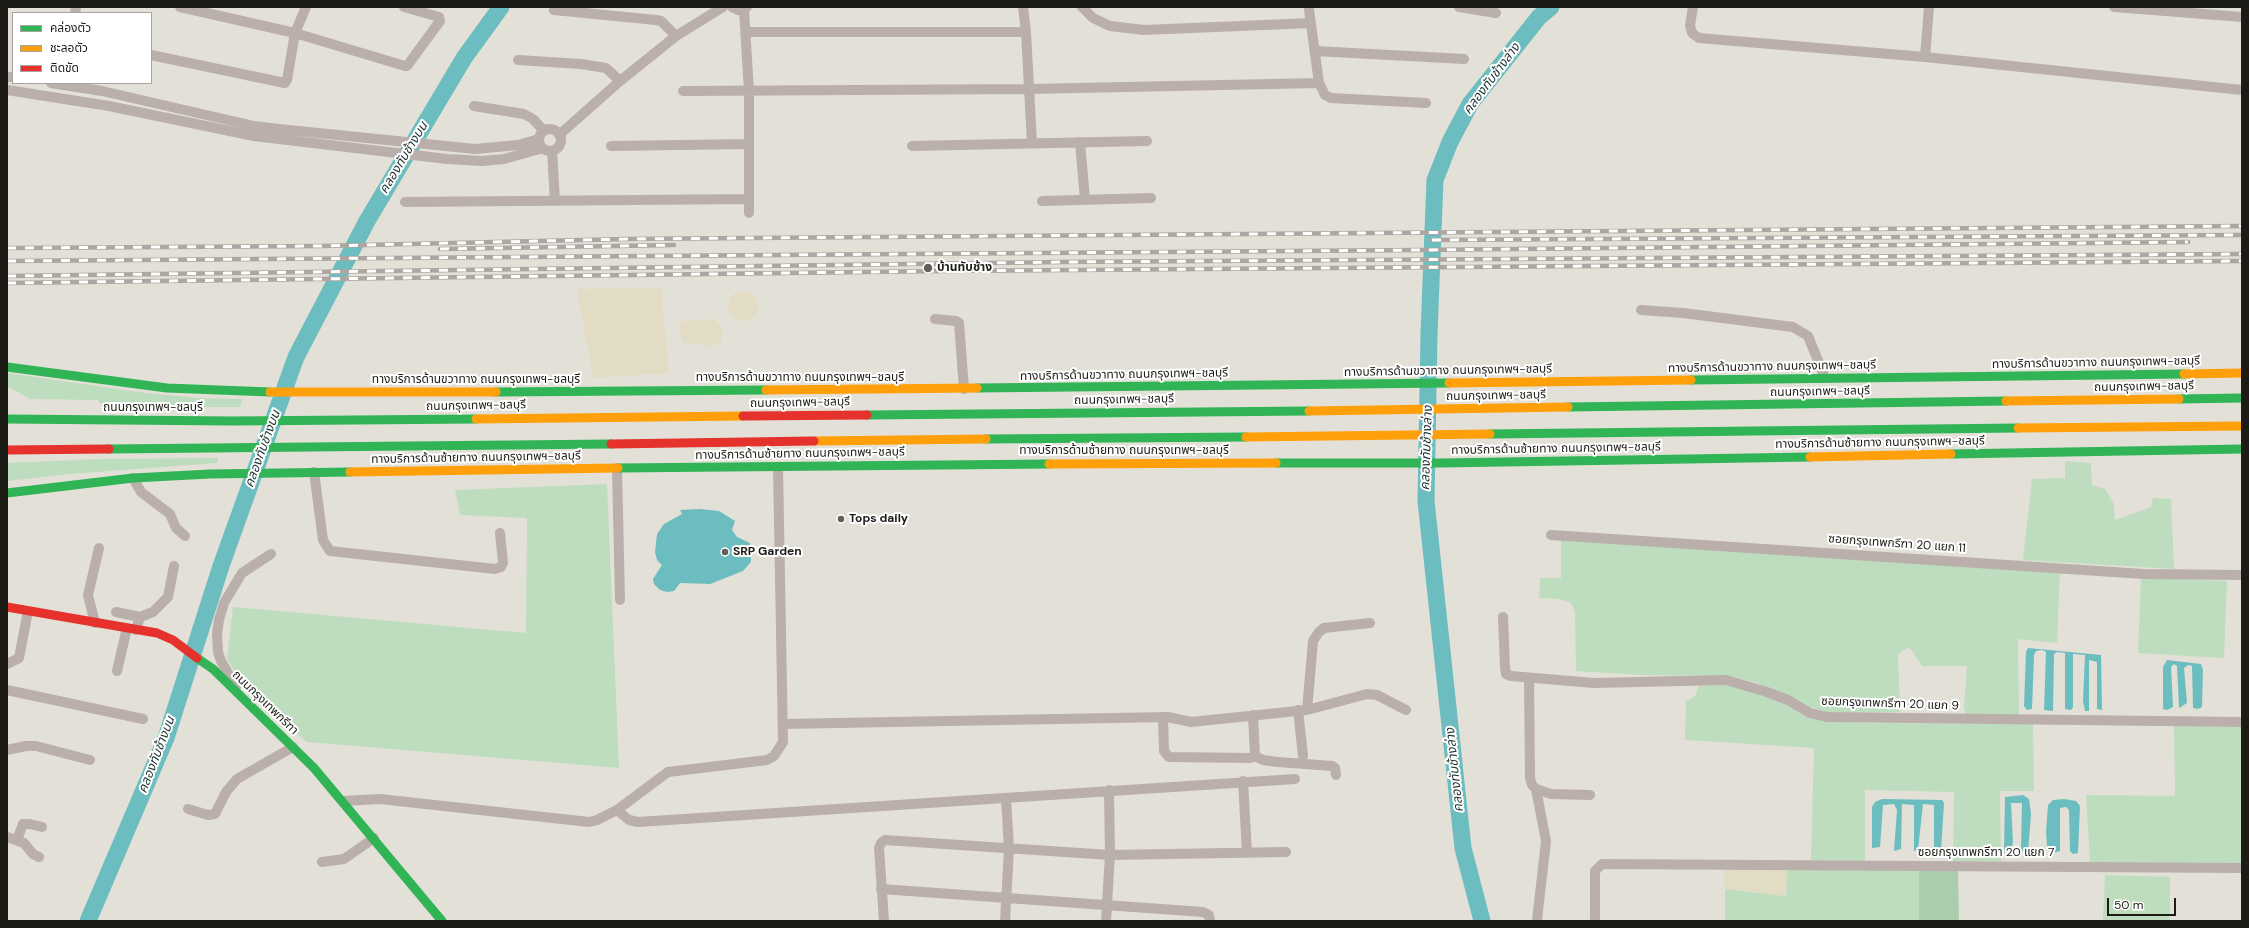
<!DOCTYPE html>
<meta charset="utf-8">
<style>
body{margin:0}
#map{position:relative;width:2249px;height:928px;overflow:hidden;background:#e3e0d7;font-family:"DM Sans","Noto Sans Thai",sans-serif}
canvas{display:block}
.frame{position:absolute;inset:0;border:8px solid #1d1b15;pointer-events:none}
.legend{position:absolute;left:12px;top:12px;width:140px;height:72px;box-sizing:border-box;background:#fff;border:1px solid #a5a4a1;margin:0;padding:5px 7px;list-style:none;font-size:12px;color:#1d1b15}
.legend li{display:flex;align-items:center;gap:8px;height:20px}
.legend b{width:20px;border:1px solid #a5a4a1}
.scale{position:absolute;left:2107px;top:898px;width:69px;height:18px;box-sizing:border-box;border:2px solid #1d1b15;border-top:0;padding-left:5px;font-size:12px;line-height:14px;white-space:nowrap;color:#1d1b15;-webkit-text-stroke:3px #fff;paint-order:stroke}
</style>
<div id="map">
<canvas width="2249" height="928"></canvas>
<div class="frame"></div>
<ul class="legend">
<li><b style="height:5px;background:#30b455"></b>คล่องตัว</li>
<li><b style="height:5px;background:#ff9f0a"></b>ชะลอตัว</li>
<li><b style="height:5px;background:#e5322d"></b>ติดขัด</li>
</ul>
<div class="scale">50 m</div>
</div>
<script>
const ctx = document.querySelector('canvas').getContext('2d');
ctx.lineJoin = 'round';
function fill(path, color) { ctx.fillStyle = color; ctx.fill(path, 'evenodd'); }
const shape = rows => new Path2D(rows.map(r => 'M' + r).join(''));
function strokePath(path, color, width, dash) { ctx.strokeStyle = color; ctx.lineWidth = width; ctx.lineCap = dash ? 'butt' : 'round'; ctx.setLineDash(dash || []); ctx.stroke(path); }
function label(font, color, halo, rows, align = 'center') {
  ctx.font = font + ' "DM Sans","Noto Sans Thai",sans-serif'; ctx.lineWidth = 4; ctx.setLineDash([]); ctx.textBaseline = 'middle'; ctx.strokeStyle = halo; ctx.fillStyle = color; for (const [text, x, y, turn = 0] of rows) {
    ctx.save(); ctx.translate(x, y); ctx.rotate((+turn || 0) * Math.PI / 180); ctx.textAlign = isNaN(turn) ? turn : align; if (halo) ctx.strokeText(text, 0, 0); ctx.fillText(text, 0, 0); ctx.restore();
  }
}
fill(shape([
 [7,373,146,393,200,398,242,399,240,407,103,407,98,400,30,399,7,386],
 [218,458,217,463,70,474,7,481,7,463,99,459],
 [2065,461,2091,463,2092,485,2105,489,2114,504,2115,520,2151,507,2153,498,2171,499,2174,569,2023,560,2032,479,2065,478],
 [607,484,619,768,307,742,251,697,227,659,233,607,526,633,527,518,460,515,455,490],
 [1561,538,2060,570,2057,643,2018,639,2019,716,1966,715,1964,708,1967,666,1922,666,1909,647,1898,654,1900,712,1824,713,1755,682,1727,676,1641,675,1576,671,1575,612,1571,603,1559,599,1539,598,1540,578,1561,578],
 [2141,577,2227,581,2224,658,2138,653],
 [1722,685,1744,688,1775,699,1815,719,1864,723,2033,724,2034,791,2000,791,2001,861,1953,861,1954,792,1865,790,1865,861,1811,860,1814,748,1685,740,1686,701,1695,696,1699,686],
 [2174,726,2242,727,2242,864,2090,863,2086,795,2175,796],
 [1787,868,1919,870,1919,921,1725,921,1725,889,1786,896],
 [2105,875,2170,877,2170,921,2103,921]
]), '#beddbf');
fill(shape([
 [1919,870,1958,871,1959,921,1919,921]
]), '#a9cdad');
fill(shape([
 [661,288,669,373,593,378,577,289],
 '728 306a15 15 0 1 1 30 0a15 15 0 1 1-30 0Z',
 [709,319,714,320,721,326,723,334,720,343,708,348,699,344,684,343,680,335,679,326,682,321],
 [1723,867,1787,868,1786,896,1725,889]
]), '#e3dcc4');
fill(shape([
 [700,509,719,511,735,521,732,530,737,537,750,543,751,562,743,571,710,584,680,583,674,591,667,592,660,590,654,584,653,579,662,565,657,560,655,552,657,534,664,524,682,514,680,510],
 [2028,648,2101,655,2102,710,2097,709,2097,662,2089,660,2089,711,2085,711,2083,701,2085,655,2073,654,2073,707,2071,710,2065,709,2065,653,2057,652,2054,654,2053,711,2044,710,2046,652,2042,650,2036,651,2034,655,2032,709,2027,710,2024,706,2026,652],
 [2167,660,2201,664,2203,670,2202,707,2198,709,2193,708,2192,666,2188,665,2184,668,2187,703,2179,708,2177,666,2174,664,2171,667,2173,707,2167,710,2163,709,2163,667],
 [2023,795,2029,799,2031,814,2028,852,2023,852,2021,848,2022,803,2011,803,2013,844,2007,853,2004,852,2005,797],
 [1882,799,1942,800,1944,803,1941,850,1934,850,1934,805,1923,804,1918,850,1914,851,1914,805,1902,804,1901,849,1894,851,1897,810,1894,804,1883,805,1880,847,1872,848,1872,807,1875,802],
 [2064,799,2076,801,2080,806,2078,853,2073,854,2070,851,2069,810,2066,807,2060,808,2060,851,2053,853,2049,851,2047,846,2046,832,2048,805,2053,800]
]), '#6cbdbf');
strokePath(shape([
 [88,921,166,738,221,566,296,357,367,221,464,58,501,7],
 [1482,921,1463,848,1426,501,1429,334,1435,180,1450,142,1470,104,1539,17,1551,7]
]), '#6cbdbf', 17);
strokePath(shape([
 [180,7,295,33,405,66,407,66,440,21,439,17,404,7],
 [732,7,738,10,747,7],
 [1023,7,1026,32,1032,143],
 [1082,7,1093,18,1110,26,1144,30,1311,23],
 [1459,7,1496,13],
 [1693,7,1690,25,1692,33,1699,38,1925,57,2242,90],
 [2114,7,2242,17],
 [554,10,656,20,661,21,676,36],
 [744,10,749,92,749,213],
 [1309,10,1319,83,1325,95,1331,98,1426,103],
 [75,13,76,7],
 [747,32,1026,32],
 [1315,51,1464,59],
 [151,55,285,83,287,80,295,33,306,7],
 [1925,57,1929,7],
 [518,60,581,64,606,68,620,81],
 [7,77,13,77],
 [51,83,102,91,254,126,279,129,475,149,518,145,539,139],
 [7,90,109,106,254,136,447,159,482,161,504,159,543,148],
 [683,91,1029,89,1319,83],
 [474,106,524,114,533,119,544,131],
 '539 140a11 11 0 1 1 22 0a11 11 0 1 1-22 0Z',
 [559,135,620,81,676,36,723,7],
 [1080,142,1085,200],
 [611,146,748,144],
 [912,146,1147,141],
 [552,151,555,201],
 [1042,201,1151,198],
 [405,202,749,199],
 [1641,310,1683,313,1793,327,1808,336,1825,378],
 [935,319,956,321,959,323,964,389],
 [617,468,620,600],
 [314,472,323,540,330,551,495,569,501,567,503,563,500,533],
 [133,478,141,492,170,514,176,528,185,536],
 [1551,535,2144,574,2242,575],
 [116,612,140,617],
 [1503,617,1505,667,1506,674,1511,676,1594,683,1726,680,1764,691,1788,700,1810,713,1827,717,2242,722],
 [95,623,88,595,99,548],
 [136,630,140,617,153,612,168,597,174,566],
 [7,664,19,658,28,611],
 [117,671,127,628],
 [1529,678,1530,778,1532,785,1536,789,1551,794,1590,795],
 [236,687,221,661,218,652,217,634,219,620,224,603,242,573,271,554],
 [7,690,143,719],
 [1298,710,1303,756],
 [1307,710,1313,641,1319,632,1324,628,1370,623],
 [1163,717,1164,751,1169,757,1250,758,1255,756,1253,715],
 [783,724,1168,717,1191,722,1307,710,1367,694,1377,695,1406,710],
 [7,750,26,746,36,746,90,760],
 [1255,756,1263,760,1278,762,1332,766,1335,768,1336,775],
 [1243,781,1247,853],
 [1536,789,1546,841,1537,920],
 [343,801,380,799,589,822,597,820,617,810,668,772,767,760,774,756,783,742,778,467],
 [188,809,208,815,215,814,226,792,237,779,293,747],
 [617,810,629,820,638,822,1295,779],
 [7,837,24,843,33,854,39,857],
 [17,840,23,824,30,824,42,827],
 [322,862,344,859,374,838],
 [881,889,1203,912,1209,915,1210,921],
 [1595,919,1595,871,1602,864,2242,868],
 [884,921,879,848,881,843,885,840,1110,855,1286,852],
 [1005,921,1009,849,1006,798],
 [1106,921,1110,855,1109,790]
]), '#baafaa', 10);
strokePath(shape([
 [7,367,167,388,270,392],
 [1691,380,2184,374],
 [977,388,1449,383],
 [496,392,766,390],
 [2179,399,2242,398],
 [1568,407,2006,401],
 [867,415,1309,411],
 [7,419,232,421,476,419],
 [1490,434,2018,428],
 [986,439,1246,437],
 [109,449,611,444],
 [1951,454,2242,449],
 [1276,463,1442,463,1810,457],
 [618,468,1049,464],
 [7,493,133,478,210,474,350,472],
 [197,658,213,669,314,768,442,921]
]), '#30b455', 9);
strokePath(shape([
 [2184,374,2242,373],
 [1449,383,1691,380],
 [766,390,977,388],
 [270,392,496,392],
 [2006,401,2179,399],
 [1309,411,1568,407],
 [476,419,743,416],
 [2018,428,2242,426],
 [1246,437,1490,434],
 [814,441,986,439],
 [1810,457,1951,454],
 [1049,464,1276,463],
 [350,472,618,468]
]), '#ff9f0a', 9);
strokePath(shape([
 [743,416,867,415],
 [611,444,814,441],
 [7,450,109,449],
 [7,607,157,633,173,640,197,658]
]), '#e5322d', 9);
const rail = shape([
 [1432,240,2242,235],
 [7,248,322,246,627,239,2242,226],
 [440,249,674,245],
 [7,261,1420,250,2188,242],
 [7,276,1062,262,2242,254],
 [7,283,943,271,2242,261]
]);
strokePath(rail, '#ada6a1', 4.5);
strokePath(rail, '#fff', 3, [9]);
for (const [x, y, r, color] of [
 [928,268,5,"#626059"],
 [841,519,4,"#626059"],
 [725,552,4,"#626059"]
]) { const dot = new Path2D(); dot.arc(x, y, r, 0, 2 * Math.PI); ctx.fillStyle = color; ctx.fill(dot); strokePath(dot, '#fff', 1.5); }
label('bold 12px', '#1d1b15', '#fff', [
 ["บ้านทับช้าง",937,268],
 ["Tops daily",849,519],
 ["SRP Garden",733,552]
], 'left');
label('12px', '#1d1b15', '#fff', [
 ["ทางบริการด้านขวาทาง ถนนกรุงเทพฯ-ชลบุรี",2096,363,-1],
 ["ทางบริการด้านขวาทาง ถนนกรุงเทพฯ-ชลบุรี",1772,367,-1],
 ["ทางบริการด้านขวาทาง ถนนกรุงเทพฯ-ชลบุรี",1448,371,-1],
 ["ทางบริการด้านขวาทาง ถนนกรุงเทพฯ-ชลบุรี",1124,375,-1],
 ["ทางบริการด้านขวาทาง ถนนกรุงเทพฯ-ชลบุรี",800,378],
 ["ทางบริการด้านขวาทาง ถนนกรุงเทพฯ-ชลบุรี",476,380],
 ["ถนนกรุงเทพฯ-ชลบุรี",2144,387,-1],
 ["ถนนกรุงเทพฯ-ชลบุรี",1820,392,-1],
 ["ถนนกรุงเทพฯ-ชลบุรี",1496,396,-1],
 ["ถนนกรุงเทพฯ-ชลบุรี",1124,400,-1],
 ["ถนนกรุงเทพฯ-ชลบุรี",800,403,-1],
 ["ถนนกรุงเทพฯ-ชลบุรี",476,406,-1],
 ["ถนนกรุงเทพฯ-ชลบุรี",153,408],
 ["ทางบริการด้านซ้ายทาง ถนนกรุงเทพฯ-ชลบุรี",1880,443,-1],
 ["ทางบริการด้านซ้ายทาง ถนนกรุงเทพฯ-ชลบุรี",1556,449,-1],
 ["ทางบริการด้านซ้ายทาง ถนนกรุงเทพฯ-ชลบุรี",1124,451],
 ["ทางบริการด้านซ้ายทาง ถนนกรุงเทพฯ-ชลบุรี",800,454,-1],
 ["ทางบริการด้านซ้ายทาง ถนนกรุงเทพฯ-ชลบุรี",476,458,-1],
 ["ซอยกรุงเทพกรีฑา 20 แยก 11",1897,544,4],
 ["ถนนกรุงเทพกรีฑา",265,703,44],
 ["ซอยกรุงเทพกรีฑา 20 แยก 9",1890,704,2],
 ["ซอยกรุงเทพกรีฑา 20 แยก 7",1986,853]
]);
label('italic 13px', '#1c3132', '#fff', [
 ["คลองทับช้างล่าง",1492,79,-53],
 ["คลองทับช้างบน",404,158,-59],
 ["คลองทับช้างล่าง",1427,448,-88],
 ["คลองทับช้างบน",263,449,-70],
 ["คลองทับช้างบน",157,755,-69],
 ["คลองทับช้างล่าง",1455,770,-96]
]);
</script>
